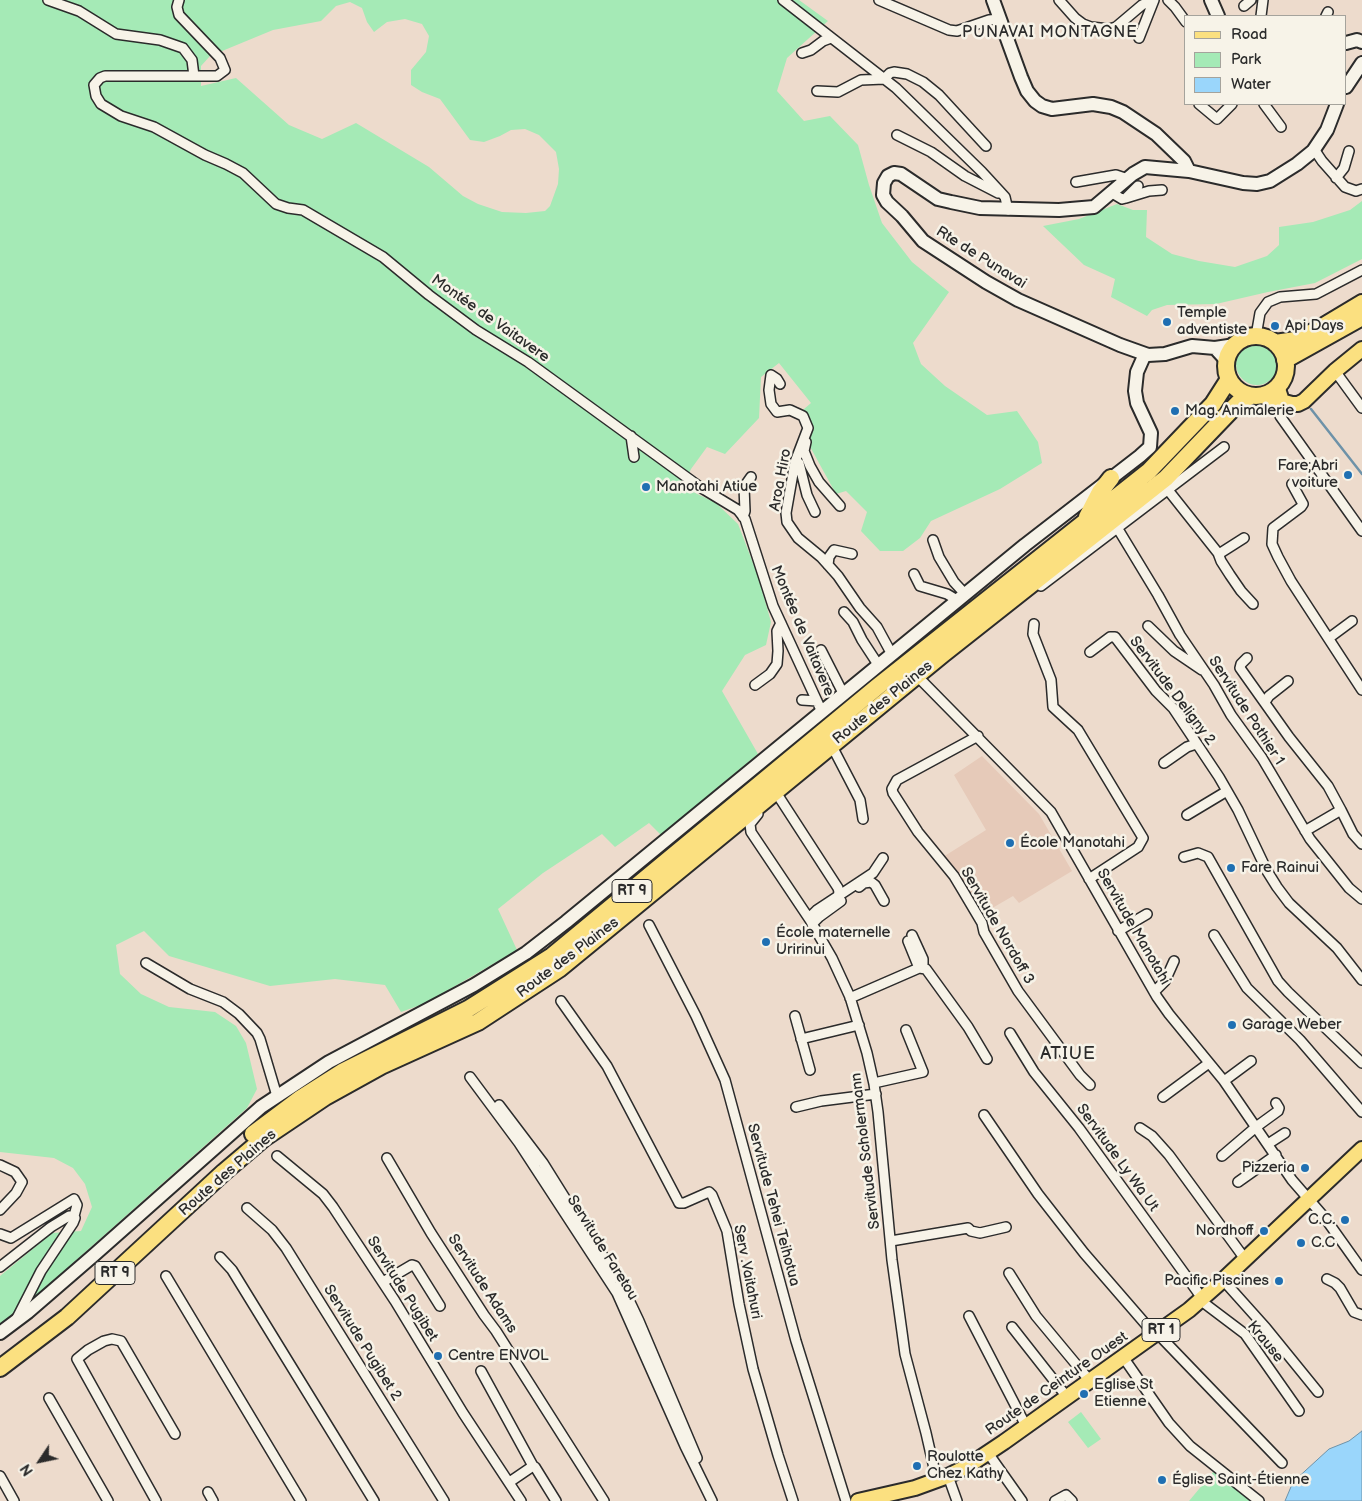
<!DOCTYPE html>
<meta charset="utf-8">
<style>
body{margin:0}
#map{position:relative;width:1362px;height:1501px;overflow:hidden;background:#eddbcc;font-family:"Balsamiq Sans",sans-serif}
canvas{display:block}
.legend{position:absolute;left:1184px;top:15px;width:162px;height:90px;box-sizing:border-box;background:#f7f3e8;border:1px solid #a5a39c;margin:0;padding:6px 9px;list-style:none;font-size:15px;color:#2b2b2b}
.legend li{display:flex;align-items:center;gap:10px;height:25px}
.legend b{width:25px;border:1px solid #a5a39c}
.north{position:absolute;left:15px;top:1436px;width:50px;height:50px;-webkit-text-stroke:4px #f7f3e8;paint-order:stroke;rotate:236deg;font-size:14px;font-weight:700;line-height:20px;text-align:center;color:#2b2b2b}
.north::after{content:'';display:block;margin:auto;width:18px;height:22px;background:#2b2b2b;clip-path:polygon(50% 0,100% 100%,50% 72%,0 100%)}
</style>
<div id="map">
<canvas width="1362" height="1501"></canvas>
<ul class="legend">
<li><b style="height:6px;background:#fbe080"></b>Road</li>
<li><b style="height:14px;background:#a5eab6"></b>Park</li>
<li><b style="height:14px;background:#9ad6fb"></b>Water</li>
</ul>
<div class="north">N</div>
</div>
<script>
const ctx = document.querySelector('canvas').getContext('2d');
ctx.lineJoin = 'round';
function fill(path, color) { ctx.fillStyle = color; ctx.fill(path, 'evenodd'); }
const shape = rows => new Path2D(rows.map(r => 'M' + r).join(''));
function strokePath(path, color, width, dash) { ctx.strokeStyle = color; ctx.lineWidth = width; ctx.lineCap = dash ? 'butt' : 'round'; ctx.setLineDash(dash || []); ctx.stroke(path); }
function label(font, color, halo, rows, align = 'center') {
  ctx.font = font + ' "Balsamiq Sans",sans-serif'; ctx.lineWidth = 5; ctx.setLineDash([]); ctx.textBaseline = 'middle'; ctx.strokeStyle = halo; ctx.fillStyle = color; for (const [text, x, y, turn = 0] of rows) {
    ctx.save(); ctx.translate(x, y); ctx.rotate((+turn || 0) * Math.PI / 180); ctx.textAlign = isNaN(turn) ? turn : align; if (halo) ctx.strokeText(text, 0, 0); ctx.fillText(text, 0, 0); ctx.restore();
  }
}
fill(shape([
 [982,756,1039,814,1072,871,1019,903,1013,896,982,914,943,857,986,830,954,775]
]), '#e6cab9');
fill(shape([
 [0,0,799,0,828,21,787,58,777,91,804,121,830,116,858,145,869,185,882,223,912,262,949,292,913,343,921,364,945,386,987,415,1017,411,1038,442,1042,463,1000,489,931,521,920,538,903,551,880,551,861,531,867,512,846,491,836,494,808,443,797,415,811,403,779,363,761,377,759,418,725,454,707,447,691,469,683,487,716,503,738,524,758,576,771,622,766,645,745,655,722,691,758,754,661,835,649,823,615,847,602,834,543,873,498,909,517,950,426,1003,401,1012,385,985,335,979,270,986,169,956,144,931,116,945,120,974,141,994,169,1007,215,1012,236,1026,246,1043,257,1089,247,1108,0,1328,0,1276,52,1233,81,1231,92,1207,85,1184,73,1168,54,1158,0,1152],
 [350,2,362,8,367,22,374,32,387,22,405,19,422,24,429,36,426,52,411,70,411,85,422,92,440,99,470,140,484,142,500,136,511,130,525,129,539,135,556,152,559,169,558,184,550,206,545,211,526,213,502,212,478,204,463,196,429,167,356,123,322,139,289,125,236,78,201,86,201,66,210,56,273,30,321,21,336,6],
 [1362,201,1362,259,1315,283,1268,292,1216,304,1167,305,1152,310,1147,316,1111,297,1115,279,1084,265,1043,226,1079,219,1117,204,1133,210,1147,210,1146,237,1172,254,1199,261,1235,267,1267,256,1279,245,1279,227,1313,222,1350,210],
 '1236 364a21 21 0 1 1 42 0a21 21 0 1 1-42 0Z',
 [1081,1412,1101,1439,1088,1448,1068,1422],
 [1214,1471,1251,1501,1189,1501]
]), '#a5eab6');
const water = shape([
 [1362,1431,1362,1501,1285,1501,1293,1482,1329,1449,1349,1441,1362,1431]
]);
fill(water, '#9ad6fb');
strokePath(water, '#6e92a8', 1);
strokePath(shape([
 [1311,409,1362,474]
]), '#6e92a8', 2.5);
const street = shape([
 [48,0,79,11,116,34,160,40,183,48,192,60,194,76],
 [179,0,177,7,179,15,220,58,225,70,217,76,105,76,100,78,94,85,96,96,101,104,121,116,154,127,205,155,226,164,243,173,276,204,288,208,303,210,383,257,429,295,476,330,528,362,700,487,738,510,745,519,773,606,822,712],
 [783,0,896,88,982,172,1005,197,1008,210],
 [879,0,949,30,957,31,989,20,999,19],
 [1059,0,1075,18,1083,24,1091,27,1109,29,1116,27,1142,5,1152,0],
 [1168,0,1175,7,1186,22],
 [1244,6,1251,0],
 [1261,16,1263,0],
 [1326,16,1328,12],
 [1139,38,1154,0],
 [802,53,811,50,823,41,831,38],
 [817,91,838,92,861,80,884,79,890,73,894,72,907,74,923,82,939,95,986,146],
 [1199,104,1217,119,1232,104],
 [1264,104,1281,127],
 [897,135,931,152,965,176,998,193],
 [1314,149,1322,161,1345,187,1356,191,1362,189],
 [1336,178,1344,168,1349,151],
 [1076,182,1116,175,1128,179],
 [1112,193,1122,199,1126,198,1138,186],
 [1126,198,1149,191,1162,190],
 [1256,336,1260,313,1268,302,1280,297,1316,294,1362,270],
 [1335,371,1362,408],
 [780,384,777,379,771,375,769,390,771,404,777,412,790,410,803,416,808,428,795,462,786,513,787,522,798,538,821,557,838,576,860,608,877,627,889,649,894,653],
 [1280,416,1362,531],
 [631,436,634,457],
 [806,442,804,451,810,466,819,482,840,506],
 [796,462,799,463,807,495,815,512],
 [1292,484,1303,504,1301,507,1273,528,1272,544,1278,557,1291,581,1362,690],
 [1168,490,1218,553,1221,561,1230,575,1241,591,1253,604],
 [743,517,745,511,744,487,751,477],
 [1118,529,1158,595,1180,635,1214,685,1231,715,1262,758,1310,839,1349,888,1362,899],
 [933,540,939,557,954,582,965,594],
 [1218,553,1222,552,1244,538],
 [828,565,829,557,834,550,852,554],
 [914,574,920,586,947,594,957,600],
 [1041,586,1224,447],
 [844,612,853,622,862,640,879,666],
 [1034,624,1033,634,1051,680,1053,707,1078,730,1143,838,1138,847,1089,879],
 [1148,626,1174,651,1202,670],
 [1329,638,1352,621],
 [821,650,844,695],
 [1090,652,1110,637,1115,637,1156,691,1173,708,1219,777,1238,810,1267,871,1277,887,1289,903,1337,948,1362,980],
 [1247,658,1241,664,1240,668,1289,737,1328,786,1341,810,1305,831],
 [922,681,1051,812,1157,997,1169,1014,1224,1081,1292,1180,1325,1218,1362,1270],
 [755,685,770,674,777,664,778,651,777,631,781,623],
 [802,700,817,701],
 [1265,702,1269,696,1288,681],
 [978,736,897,780,892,789,893,793,918,832,954,876,963,891,982,923,984,932,1018,991,1080,1075,1090,1085],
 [835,752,860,800,863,819],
 [1164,763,1187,747,1196,744],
 [779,797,838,888,839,892,838,896],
 [1341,810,1353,834,1362,844],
 [758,814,750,824,751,832,810,920,832,958,850,997,867,1053,874,1084,878,1112,892,1260,902,1332,905,1354,926,1433,937,1481],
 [1187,815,1227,791],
 [1184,857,1198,853,1208,857,1278,981,1288,992,1362,1063],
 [859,887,864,883,871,882,875,885,884,901],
 [809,918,817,910,873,873,883,858],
 [812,924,819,917,841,901],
 [649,925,696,1016,725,1080,796,1341,846,1501],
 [1118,931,1147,914],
 [912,935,923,959,923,968],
 [1214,935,1247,988,1300,1040,1362,1112],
 [908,941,919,968],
 [146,963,190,989,223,1002,239,1014,257,1033,260,1039,277,1096],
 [1154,992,1165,981,1174,961],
 [850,998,919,968,926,969,968,1027,987,1059],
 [561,1001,607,1066,678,1201,679,1203,684,1203,709,1192,712,1195,727,1231,739,1304,753,1369,778,1455,793,1501],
 [795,1016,810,1070],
 [1010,1033,1034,1072,1079,1128,1202,1298],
 [801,1039,859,1025],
 [470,1077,519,1143,617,1293,685,1446,712,1501],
 [1224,1081,1251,1061],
 [874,1083,923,1072,906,1030],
 [1163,1097,1209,1063],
 [499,1105,543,1163,578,1219,620,1281,639,1321,697,1458],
 [796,1107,821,1101,876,1094],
 [984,1115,1038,1194,1084,1253,1155,1335],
 [1256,1127,1278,1111,1279,1108,1276,1103],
 [1140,1128,1152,1136,1169,1155,1245,1259],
 [1268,1144,1285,1133],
 [277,1156,323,1194,333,1207,395,1301,463,1413,521,1501],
 [1222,1156,1256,1127],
 [387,1158,431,1233,484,1315,496,1331,604,1501],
 [0,1165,15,1172,22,1182,16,1193,0,1210],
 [1238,1182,1276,1155],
 [247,1208,272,1230,286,1248,444,1501],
 [0,1234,11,1238,74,1199,77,1205,74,1216],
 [891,1241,968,1228,971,1231,980,1233,1006,1227],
 [220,1257,232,1270,374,1501],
 [0,1267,51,1227,69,1216,74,1216,75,1218,73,1223,41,1271,17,1318],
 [1009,1273,1036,1316,1090,1381],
 [166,1276,301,1501],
 [1327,1279,1335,1283,1340,1288,1354,1312,1362,1315],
 [1223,1280,1266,1328,1318,1392],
 [383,1282,412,1265,415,1266,440,1306],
 [1200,1300,1245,1334,1299,1411],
 [969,1316,1026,1426],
 [1012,1327,1067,1397],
 [1157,1333,1282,1463],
 [1123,1357,1169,1423,1190,1446,1259,1501],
 [481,1371,533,1466],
 [49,1398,108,1501],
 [988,1453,1022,1501],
 [0,1476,14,1501],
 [948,1476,957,1501],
 [508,1481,511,1481,533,1466,535,1467,556,1501],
 [208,1492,213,1501],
 [156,1501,77,1359,88,1350,104,1341,112,1339,121,1341,175,1434],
 [1055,1501,1066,1495,1072,1501]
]);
const secondary = shape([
 [993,0,1021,77,1027,91,1035,101,1042,106,1052,109,1093,104,1111,107,1123,112,1156,134,1184,161,1189,171],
 [1211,0,1218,16],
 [1346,43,1357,40,1362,42],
 [1346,87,1362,63],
 [1235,345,1215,348,1192,346,1165,354,1148,355,1120,345,1018,300,986,282,923,241,902,216,887,202,883,195,884,183,888,176,894,173,901,174,938,199,951,202,980,208,1059,210,1094,207,1133,174,1145,167,1189,171,1243,183,1257,184,1270,181,1297,164,1313,151,1327,130,1337,104],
 [1215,348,1226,360],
 [0,1333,28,1312,94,1255,261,1107,329,1062,474,985,526,953,566,922,1025,545,1140,456,1150,447,1151,433,1137,403,1135,391,1137,372,1145,354]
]);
const primary = shape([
 [1278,386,1279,392,1282,401],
 [1262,396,1292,404,1298,404,1304,401,1335,371,1362,349],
 [858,1501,915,1488,948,1476,968,1466,1004,1442,1189,1310,1223,1280,1362,1149]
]);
const highway = shape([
 '1226 366a30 30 0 1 1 60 0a30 30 0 1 1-60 0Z',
 [1275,343,1296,340,1317,330,1362,303],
 [1285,360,1362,317],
 [1087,517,1100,492,1111,478],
 [253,1134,301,1098,342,1072,468,1009,552,956,877,687,1149,471,1213,404,1229,379],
 [0,1368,67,1317,224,1172,264,1138,325,1097,381,1066,478,1022,559,969,943,654,1166,478,1238,403,1251,396]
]);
strokePath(street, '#2b2b2b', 12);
strokePath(secondary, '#2b2b2b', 16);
strokePath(primary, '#2b2b2b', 18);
strokePath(highway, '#2b2b2b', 20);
strokePath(street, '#f7f3e8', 9);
strokePath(secondary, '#f7f3e8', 12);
strokePath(primary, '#fbe080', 14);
strokePath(highway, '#fbe080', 16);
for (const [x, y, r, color] of [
 [1167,322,5,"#1f6fb2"],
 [1275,326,5,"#1f6fb2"],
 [1175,411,5,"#1f6fb2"],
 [1348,475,5,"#1f6fb2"],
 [646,487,5,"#1f6fb2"],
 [1010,843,5,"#1f6fb2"],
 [1231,868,5,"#1f6fb2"],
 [766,942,5,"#1f6fb2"],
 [1232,1025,5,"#1f6fb2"],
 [1305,1168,5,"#1f6fb2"],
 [1345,1220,5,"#1f6fb2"],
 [1264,1231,5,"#1f6fb2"],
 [1301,1243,5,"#1f6fb2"],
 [1279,1281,5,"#1f6fb2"],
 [438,1356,5,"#1f6fb2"],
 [1084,1394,5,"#1f6fb2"],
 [917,1466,5,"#1f6fb2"],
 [1162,1480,5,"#1f6fb2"]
]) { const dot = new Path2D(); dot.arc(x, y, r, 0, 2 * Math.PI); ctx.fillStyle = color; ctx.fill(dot); strokePath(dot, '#f7f3e8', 2); }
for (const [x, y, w] of [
 [632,891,40],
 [115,1273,40],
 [1161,1330,38]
]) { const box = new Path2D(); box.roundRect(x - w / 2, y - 11.5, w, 23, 4); ctx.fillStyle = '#f7f3e8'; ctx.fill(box); strokePath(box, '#2b2b2b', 1); }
label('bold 14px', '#2b2b2b', null, [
 ["RT 9",632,891],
 ["RT 9",115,1273],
 ["RT 1",1161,1330]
]);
label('15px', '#2b2b2b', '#f7f3e8', [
 ["Rte de Punavai",981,258,32],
 ["Montée de Vaitavere",490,319,35],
 ["Aroa Hiro",781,480,-79],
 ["Montée de Vaitavere",802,631,67],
 ["Servitude Deligny 2",1172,691,53],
 ["Route des Plaines",883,703,-39],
 ["Servitude Pothier 1",1246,711,57],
 ["Servitude Nordoff 3",997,926,60],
 ["Servitude Manotahi",1133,927,60],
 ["Route des Plaines",568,958,-37],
 ["Servitude Scholermann",866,1151,-97],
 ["Servitude Ly Wa Ut",1117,1158,54],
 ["Route des Plaines",228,1173,-41],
 ["Servitude Tehei Teihotua",773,1205,75],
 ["Servitude Faretou",602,1248,58],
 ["Serv .Vaitahuri",747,1272,79],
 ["Servitude Adams",482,1284,57],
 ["Servitude Pugibet",402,1289,58],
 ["Krause",1265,1342,51],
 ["Servitude Pugibet 2",362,1343,58],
 ["Route de Ceinture Ouest",1057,1384,-35]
]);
label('15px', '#2b2b2b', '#f7f3e8', [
 ["Temple",1177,313],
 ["adventiste",1177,330],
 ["Api Days",1285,326],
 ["Mag. Animalerie",1185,411],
 ["Fare;Abri",1338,466,"right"],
 ["voiture",1338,483,"right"],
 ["Manotahi Atiue",656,487],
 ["École Manotahi",1020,843],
 ["Fare Rainui",1241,868],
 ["École maternelle",776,933],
 ["Uririnui",776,950],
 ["Garage Weber",1242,1025],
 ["Pizzeria",1295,1168,"right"],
 ["C.C.",1335,1220,"right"],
 ["Nordhoff",1254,1231,"right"],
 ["C.C",1311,1243],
 ["Pacific Piscines",1269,1281,"right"],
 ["Centre ENVOL",448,1356],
 ["Eglise St",1094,1385],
 ["Etienne",1094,1402],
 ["Roulotte",927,1457],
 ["Chez Kathy",927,1474],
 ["Église Saint-Étienne",1172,1480]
], 'left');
ctx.letterSpacing = '1px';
label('16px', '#2b2b2b', '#f7f3e8', [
 ["PUNAVAI MONTAGNE",1050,33]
]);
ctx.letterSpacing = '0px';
ctx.letterSpacing = '1px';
label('18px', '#2b2b2b', '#f7f3e8', [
 ["ATIUE",1068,1054]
]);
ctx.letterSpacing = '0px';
</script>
